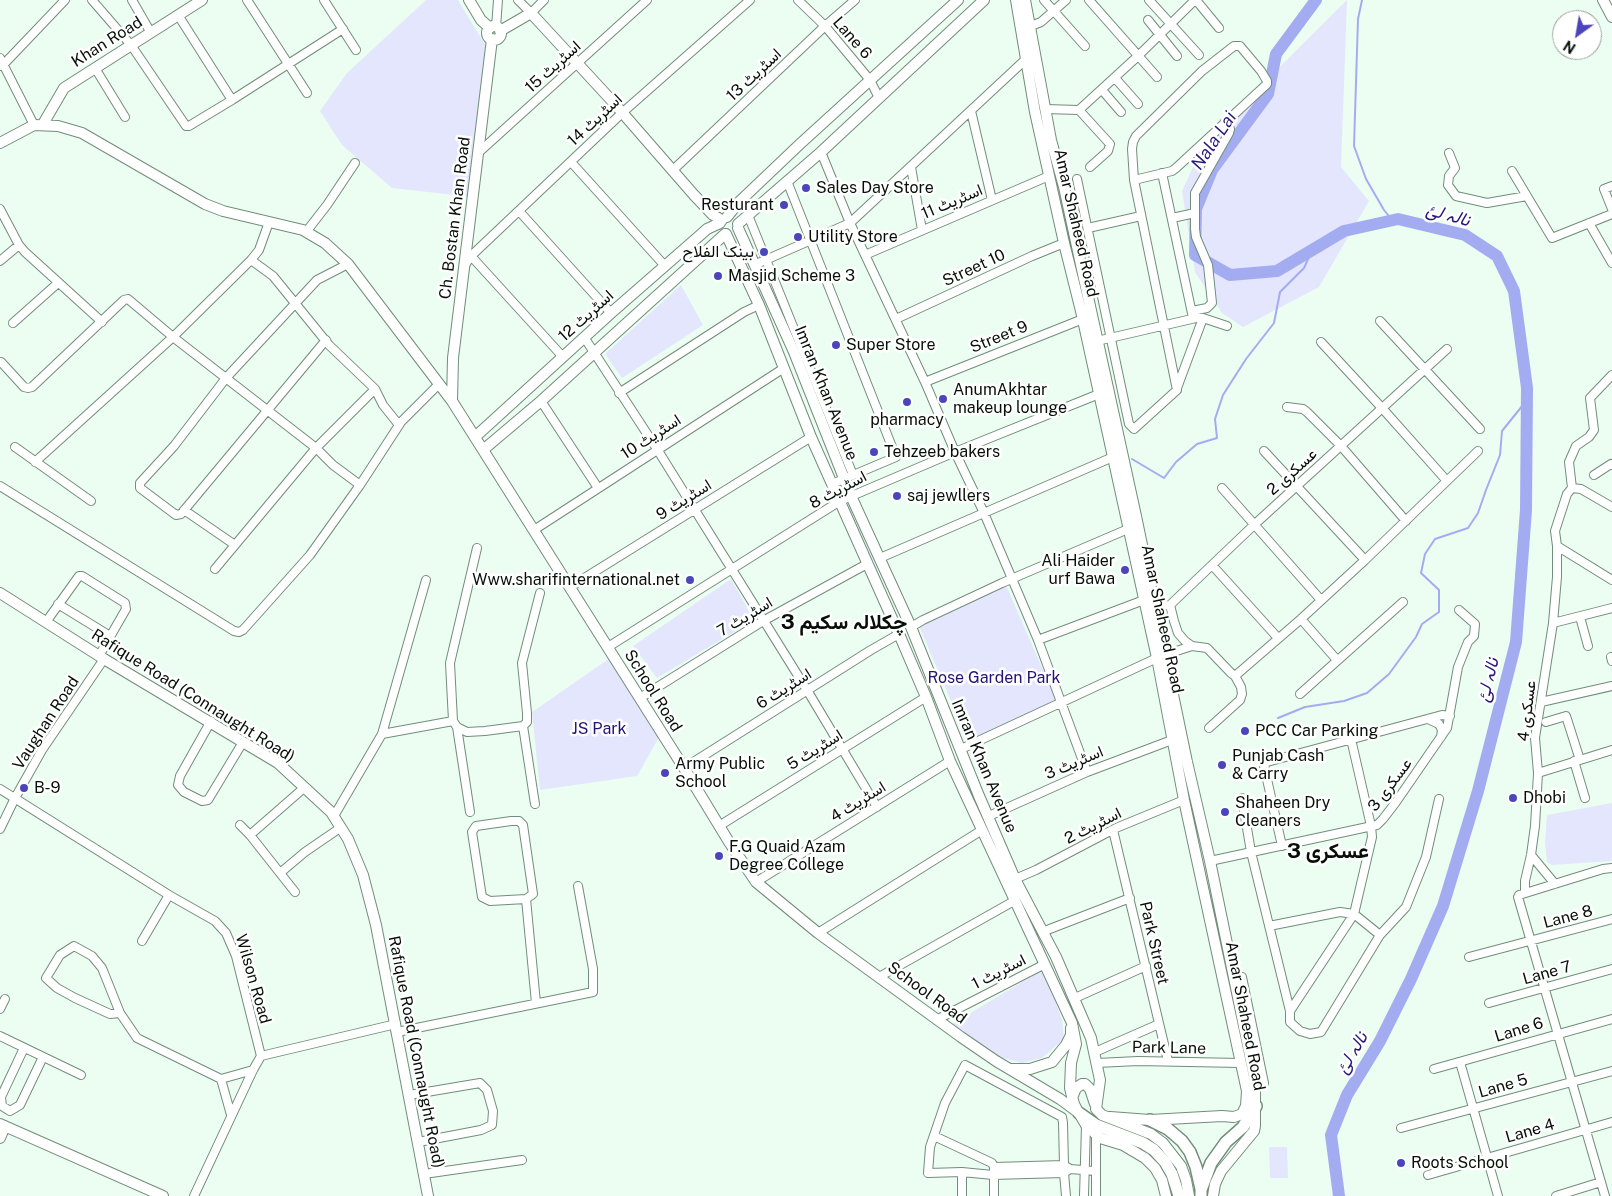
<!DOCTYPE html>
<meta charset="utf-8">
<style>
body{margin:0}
#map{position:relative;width:1612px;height:1196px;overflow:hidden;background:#ecfef2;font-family:"Public Sans",sans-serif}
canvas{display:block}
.north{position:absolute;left:1552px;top:10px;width:50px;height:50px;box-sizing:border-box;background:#fff;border:1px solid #9b9f9d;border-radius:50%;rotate:212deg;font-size:14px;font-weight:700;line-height:20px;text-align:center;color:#061009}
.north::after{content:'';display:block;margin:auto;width:18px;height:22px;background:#4b45bb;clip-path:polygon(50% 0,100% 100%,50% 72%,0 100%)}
</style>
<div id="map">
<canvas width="1612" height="1196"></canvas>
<div class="north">N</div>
</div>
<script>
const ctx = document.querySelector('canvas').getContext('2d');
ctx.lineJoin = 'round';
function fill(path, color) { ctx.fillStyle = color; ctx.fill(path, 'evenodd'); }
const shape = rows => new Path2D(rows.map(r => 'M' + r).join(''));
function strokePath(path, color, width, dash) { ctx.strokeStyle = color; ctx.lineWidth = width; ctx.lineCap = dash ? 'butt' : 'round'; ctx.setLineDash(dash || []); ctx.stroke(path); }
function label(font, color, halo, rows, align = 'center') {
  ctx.font = font + ' "Public Sans",Vazirmatn,sans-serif'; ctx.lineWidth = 5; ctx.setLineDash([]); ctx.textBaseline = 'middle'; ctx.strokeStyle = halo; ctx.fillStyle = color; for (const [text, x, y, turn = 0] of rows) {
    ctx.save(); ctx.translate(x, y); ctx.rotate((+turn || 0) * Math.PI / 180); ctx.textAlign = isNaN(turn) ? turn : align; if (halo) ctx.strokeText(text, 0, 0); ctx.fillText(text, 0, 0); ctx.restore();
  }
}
fill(shape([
 [426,0,458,0,487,48,473,197,392,188,342,145,320,111,347,73],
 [1347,0,1341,167,1369,201,1319,287,1243,327,1222,313,1195,272,1182,191,1205,141],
 [681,285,703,325,622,378,605,354],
 [731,579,754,620,657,678,633,646],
 [1005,583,1057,702,969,744,917,621],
 [613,656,662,732,637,776,540,790,532,712],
 [1612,803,1612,861,1552,865,1547,862,1545,843,1547,815],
 [1044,969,1062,1020,1064,1039,1042,1058,1022,1063,985,1053,952,1024],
 [1269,1147,1287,1147,1288,1178,1270,1178]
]), '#e3e6fd');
strokePath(shape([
 [1362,0,1358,19,1354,146,1366,179,1384,210,1392,220],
 [1132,459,1164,478,1176,462,1197,444,1217,438,1215,419,1223,395,1246,359,1274,323,1280,292,1304,268,1312,250],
 [1278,718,1305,707,1344,701,1367,693,1389,674,1416,637,1422,624,1439,612,1439,590,1421,573,1425,554,1435,539,1468,528,1478,513,1486,490,1500,455,1502,431,1527,400]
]), '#a4acf1', 2);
strokePath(shape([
 [1316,0,1276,54,1268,94,1212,170,1196,209,1195,255,1230,275,1277,271,1344,231,1398,219,1465,235,1497,256,1514,291,1527,388,1526,510,1516,642,1478,791,1443,906,1411,979,1380,1041,1347,1095,1331,1135,1339,1196]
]), '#a4acf1', 12);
const street = shape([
 [92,0,131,45,186,126,189,126,232,100,343,29],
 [132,0,151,33],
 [247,0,307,93],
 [324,0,356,50],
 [518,0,531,13,544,0],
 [798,0,825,26,870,80,879,98],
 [1044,0,1085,46],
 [1089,0,1157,77],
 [1149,0,1199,55],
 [1196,0,1219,28],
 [178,15,232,100],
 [1148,20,1177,56],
 [1031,26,1041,22,1066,0],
 [496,27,498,0],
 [0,58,34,125],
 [0,66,4,64,65,0],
 [95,68,125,117],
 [1115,78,1138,104],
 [1102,90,1121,112],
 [1045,109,1079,110,1138,56,1195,0],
 [1079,110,1110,144,1108,151,1090,167],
 [971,111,992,200],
 [821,152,850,223,925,382,955,452,984,513,1038,640,1087,772],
 [478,153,647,0],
 [1449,153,1455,168,1449,176,1448,185,1456,196,1487,203,1527,196],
 [571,162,665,266],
 [911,167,922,230],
 [672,171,825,26,855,0],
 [1512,171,1552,238,1612,214],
 [1162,173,1193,318],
 [1077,179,1129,424,1134,429,1177,390,1134,180,1132,149,1133,142,1136,136,1202,71,1234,46,1240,46,1261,71,1267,81,1267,84,1176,168,1172,171,1134,180],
 [787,181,896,457,832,484],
 [1612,186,1604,189,1612,209],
 [0,209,19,245,25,252,102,322],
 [519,211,611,313],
 [748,215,853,475],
 [1172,218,1195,213],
 [1589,223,1612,263],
 [1088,228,1141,216],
 [306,232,327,205,355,163],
 [865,255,1049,176],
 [471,256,563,357],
 [251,260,273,276,329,345,375,389,383,405,399,425],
 [0,261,19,245],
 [465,265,471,256,622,113,750,0],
 [754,265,850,223,1025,60],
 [1192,311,1207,308,1212,303,1208,265,1196,237,1195,229,1195,193,1229,133,1230,129,1224,123],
 [896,319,1032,256,1064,243],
 [1380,321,1480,429],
 [13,323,58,283],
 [584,337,657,449,807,690,877,807],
 [326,340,181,514,176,515,140,488,140,483,174,446,226,378,317,280,348,264],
 [1097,341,1196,318,1203,318,1227,326],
 [1321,342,1382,408,1447,481],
 [1,362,24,387,28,388,32,387,124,300,128,299,173,337,316,448,333,465,360,485],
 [925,382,1083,319],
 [1177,388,1203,318],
 [619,393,744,312,759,305],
 [541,401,598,488],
 [1287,407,1303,409,1307,412,1341,446,1406,521],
 [15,447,91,501],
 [1264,451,1365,560],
 [35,462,173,337,251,260,259,250,269,222],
 [1594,475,1611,464,1612,465],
 [0,486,234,631,239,632,243,630,310,555,360,485,401,422,439,384],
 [1222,488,1321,600],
 [1572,488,1569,462,1576,446,1589,437,1594,430,1590,398,1612,375],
 [1612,507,1581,489,1572,488,1567,494,1555,531,1557,546,1612,580],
 [184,510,235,545],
 [534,530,784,368],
 [477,548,450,663,453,721,457,727,467,732,485,731,523,726],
 [880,558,1113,457],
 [1212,565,1278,638],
 [215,569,316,448,375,389],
 [570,587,811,437],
 [58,604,110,636],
 [1170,605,1174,621,1178,633,1185,641,1192,646,1207,648,1231,673,1235,676,1241,687,1242,694,1240,700,1209,728],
 [1154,606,1170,605,1255,524,1447,349],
 [1580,617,1588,646],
 [1301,619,1337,660],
 [46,622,79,576,82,576,125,603,126,609,99,656],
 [1553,623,1557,577,1557,546],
 [911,627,923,620,1002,583,1128,529],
 [1038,640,1144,600],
 [608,647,840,501,955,452,1099,394],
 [1164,655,1192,646],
 [1611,657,1612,661],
 [1235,676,1301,619,1365,560,1478,451],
 [1300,694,1403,602],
 [640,698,763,621,867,564],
 [1541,702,1612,686],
 [1428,719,1439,724,1442,730,1441,737],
 [211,721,180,776,178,785,184,792,202,801,208,800,243,742],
 [1546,722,1566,716,1580,760],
 [457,727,470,812],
 [382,734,453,721],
 [961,749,1157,658],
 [1574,761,1585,798],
 [684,768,871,650,899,634],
 [1538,773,1612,750],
 [0,789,169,895,215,921,226,933,236,956,261,1056,253,1070,194,1196],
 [1242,798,1251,852,1290,1011,1290,1022,1300,1031,1310,1034,1321,1032,1380,935,1406,907,1426,857,1439,799],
 [535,804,523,726,527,722,527,713,522,663,540,593],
 [334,816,382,734,426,580],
 [989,816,1087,772,1172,740],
 [511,821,519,821,523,825,533,894,526,899,490,901,482,897,472,832,476,826,511,821],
 [240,825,250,835,295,892],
 [719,826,926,697],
 [0,829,15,798,42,750,104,659],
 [1113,830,1168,1061],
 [250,835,305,787],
 [1282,846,1264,766,1267,762,1442,715,1450,716],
 [1531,855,1555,884],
 [1210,861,1377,825,1383,819,1396,802,1447,728,1458,667,1468,642,1474,636,1475,624,1459,610],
 [280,873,305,852,340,828],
 [1015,879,1036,870,1116,828,1184,800],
 [756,882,950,761],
 [1525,893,1525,881,1531,855,1535,826,1538,773,1535,738,1553,623,1612,608],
 [526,899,536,1003],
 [1269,926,1340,912,1354,914,1380,935],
 [1042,932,1130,898],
 [818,933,982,830],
 [142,941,169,895],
 [1469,957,1612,919],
 [879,977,1014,901],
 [1242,977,1264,1083],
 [1075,998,1146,966],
 [1489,1003,1612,969],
 [0,1009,5,999],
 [1290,1011,1354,914,1372,837,1371,826,1351,739],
 [120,1013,110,1014,75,998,57,988,46,978,60,955,74,946,92,956,102,968,120,1013,137,1038,221,1079,253,1070],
 [938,1019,1045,964],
 [397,1032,593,992,593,969,578,886],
 [0,1036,81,1075],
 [24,1048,1,1097,2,1106,10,1111,20,1105,43,1057],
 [1095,1052,1159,1024],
 [261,1056,396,1024],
 [1460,1062,1498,1196],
 [1097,1063,1138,1061,1240,1063],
 [1434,1069,1612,1019],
 [221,1079,231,1115],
 [409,1095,480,1083,487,1090,493,1111,492,1125,481,1130,418,1142],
 [1401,1128,1612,1071],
 [934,1136,992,1163,994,1167,994,1196],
 [994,1167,1064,1165,1070,1169,1096,1171],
 [962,1172,962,1196],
 [424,1174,522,1160],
 [1428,1175,1612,1122],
 [1066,1196,1064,1173,1064,1165,1063,1123,1062,1117,965,1065,945,1103,930,1147,928,1173,962,1172,993,1175,1064,1173,1070,1169],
 [1084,1196,1086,1125],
 [1096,1196,1096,1135],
 [1556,1196,1601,1182],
 [1605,1196,1518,897,1519,895,1603,869,1612,868]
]);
const secondary = shape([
 [469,0,481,20,490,28],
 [1016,0,1035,112,1064,243,1081,311,1157,658,1184,800,1247,1091,1246,1106,1242,1114,1234,1117,1222,1116,1150,1120,1110,1117],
 [1025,0,1051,140,1064,187,1136,516,1187,762,1210,861,1255,1080,1255,1126,1254,1131,1221,1171,1215,1184,1213,1196],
 [1603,0,1612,17],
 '487 33a7 7 0 1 1 14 0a7 7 0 1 1-14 0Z',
 [500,31,531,13,613,102,694,195,713,215,722,220],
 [43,124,64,88,202,0],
 [0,143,34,125,58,126,82,133,205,204,223,211,303,230,325,243,348,264,452,401,684,768,729,842,756,882,818,933,961,1037,996,1061,1060,1099,1079,1113,1086,1125,1100,1138,1123,1145,1145,1158,1155,1168,1162,1180,1166,1196],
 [727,217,739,202,800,144,958,0],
 [738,224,821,152,984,0],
 [738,228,794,352,851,496,911,627,979,796,1015,879,1056,957,1091,1038,1100,1080,1096,1109,1102,1115,1151,1134,1163,1143,1181,1166,1186,1180,1189,1196],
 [726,234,759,305,811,437,899,634,926,697,950,761,1072,1023,1076,1044,1071,1063,1070,1088,1074,1104,1078,1112],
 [452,401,453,358,492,39],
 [475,437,611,313,698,237,707,229,720,223],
 [483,450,541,401,725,234],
 [0,593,104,659,278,763,331,812,348,839,363,875,376,925,428,1196],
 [1010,1069,1030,1069,1052,1062,1066,1045,1071,1035,1071,1028],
 [1072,1098,1076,1088,1082,1084,1085,1084,1090,1089,1095,1104],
 [0,1124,163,1196],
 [0,1138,5,1126]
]);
const primary = shape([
 [1079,1113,1096,1125,1143,1143,1154,1150,1165,1162,1172,1174,1179,1196],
 [1150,1120,1168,1129,1182,1141,1190,1152,1196,1167,1201,1189],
 [1201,1196,1201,1190,1211,1163,1226,1142,1243,1127,1256,1106]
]);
strokePath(street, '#728d7a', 10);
strokePath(secondary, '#728d7a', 12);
strokePath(primary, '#728d7a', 14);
strokePath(street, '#fff', 8);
strokePath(secondary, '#fff', 10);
strokePath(primary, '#fff', 11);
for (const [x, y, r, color] of [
 [806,188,5,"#4b45bb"],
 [784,205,5,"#4b45bb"],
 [798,237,5,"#4b45bb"],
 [764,252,5,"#4b45bb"],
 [718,276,5,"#4b45bb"],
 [836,345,5,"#4b45bb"],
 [943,399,5,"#4b45bb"],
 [907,402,5,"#4b45bb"],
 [874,452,5,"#4b45bb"],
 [897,496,5,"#4b45bb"],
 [1125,570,5,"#4b45bb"],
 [690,580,5,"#4b45bb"],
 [1245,731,5,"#4b45bb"],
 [1222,765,5,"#4b45bb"],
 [665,773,5,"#4b45bb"],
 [24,788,5,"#4b45bb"],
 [1513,798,5,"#4b45bb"],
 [1225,812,5,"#4b45bb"],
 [719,856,5,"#4b45bb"],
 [1401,1163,5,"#4b45bb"]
]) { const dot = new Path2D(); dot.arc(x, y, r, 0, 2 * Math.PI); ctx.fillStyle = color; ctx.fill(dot); strokePath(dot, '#fff', 2); }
label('16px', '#061009', '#fff', [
 ["Lane 6",852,38,49],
 ["Khan Road",107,42,-32],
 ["اسٹریٹ 15",553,67,-42],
 ["اسٹریٹ 13",754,75,-43],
 ["اسٹریٹ 14",595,120,-43],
 ["اسٹریٹ 11",952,202,-23],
 ["Ch. Bostan Khan Road",455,218,-83],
 ["Amar Shaheed Road",1076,223,77],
 ["Street 10",974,268,-25],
 ["اسٹریٹ 12",586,316,-42],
 ["Street 9",999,337,-22],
 ["Imran Khan Avenue",826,393,68],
 ["اسٹریٹ 10",651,437,-33],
 ["عسکری 2",1292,472,-42],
 ["اسٹریٹ 8",838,490,-28],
 ["اسٹریٹ 9",684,500,-32],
 ["اسٹریٹ 7",745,617,-31],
 ["Amar Shaheed Road",1162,619,78],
 ["اسٹریٹ 6",784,689,-32],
 ["School Road",653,691,58],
 ["Rafique Road (Connaught Road)",193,696,32],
 ["عسکری 4",1527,711,-83],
 ["Vaughan Road",46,723,-57],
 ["اسٹریٹ 5",815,750,-32],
 ["اسٹریٹ 3",1074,763,-23],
 ["Imran Khan Avenue",984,766,67],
 ["عسکری 3",1390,785,-53],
 ["اسٹریٹ 4",858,802,-32],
 ["اسٹریٹ 2",1093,826,-27],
 ["Lane 8",1568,917,-15],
 ["Park Street",1154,943,77],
 ["اسٹریٹ 1",999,972,-27],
 ["Lane 7",1547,973,-16],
 ["Wilson Road",253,979,74],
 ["School Road",927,993,36],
 ["Amar Shaheed Road",1245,1016,79],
 ["Lane 6",1519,1030,-17],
 ["Park Lane",1169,1048,1],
 ["Rafique Road (Connaught Road)",416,1052,79],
 ["Lane 5",1503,1086,-16],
 ["Lane 4",1530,1131,-16]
]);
label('16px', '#061009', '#fff', [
 ["Sales Day Store",816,188],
 ["Resturant",774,205,"right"],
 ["Utility Store",808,237],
 ["بینک الفلاح",754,252,"right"],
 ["Masjid Scheme 3",728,276],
 ["Super Store",846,345],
 ["AnumAkhtar",953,390],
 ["makeup lounge",953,408],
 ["pharmacy",907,420,"center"],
 ["Tehzeeb bakers",884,452],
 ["saj jewllers",907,496],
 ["Ali Haider",1115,561,"right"],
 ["urf Bawa",1115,579,"right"],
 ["Www.sharifinternational.net",680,580,"right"],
 ["PCC Car Parking",1255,731],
 ["Punjab Cash",1232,756],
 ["& Carry",1232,774],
 ["Army Public",675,764],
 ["School",675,782],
 ["B-9",34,788],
 ["Dhobi",1523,798],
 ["Shaheen Dry",1235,803],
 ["Cleaners",1235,821],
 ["F.G Quaid Azam",729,847],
 ["Degree College",729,865],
 ["Roots School",1411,1163]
], 'left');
label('16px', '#241276', '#fff', [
 ["Rose Garden Park",994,678],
 ["JS Park",599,729]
]);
label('italic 18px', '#27197b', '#fff', [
 ["Nala Lai",1214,141,-56],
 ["نالہ لئ",1448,215,16],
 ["نالہ لئ",1488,680,-76],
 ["نالہ لئ",1352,1053,-59]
]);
label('bold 21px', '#061009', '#fff', [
 ["چکلالہ سکیم 3",844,623],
 ["عسکری 3",1328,852]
]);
</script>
